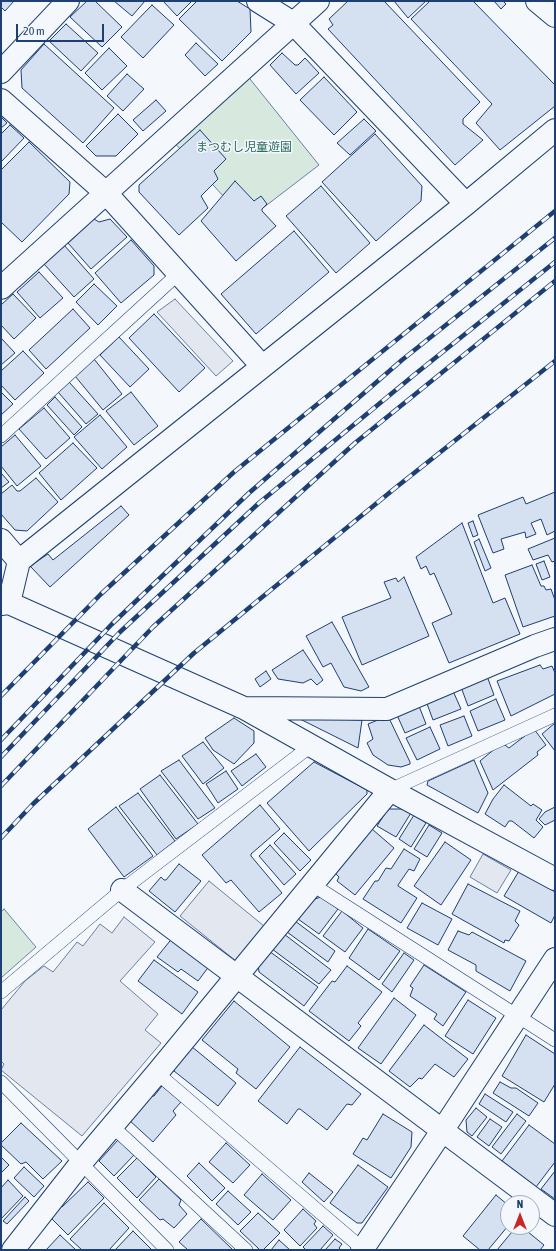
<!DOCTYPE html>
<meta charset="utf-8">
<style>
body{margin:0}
#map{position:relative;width:556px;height:1251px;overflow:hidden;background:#f4f7fb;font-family:"Asap Condensed",sans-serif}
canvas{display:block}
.frame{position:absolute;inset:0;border:2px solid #1d3f73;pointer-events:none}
.north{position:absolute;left:500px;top:1195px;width:40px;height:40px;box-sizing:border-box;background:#f4f7fb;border:1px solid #9eadc5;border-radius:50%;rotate:0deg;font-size:11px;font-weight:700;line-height:16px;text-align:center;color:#1d3f73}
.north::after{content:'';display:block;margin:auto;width:14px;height:18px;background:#c62828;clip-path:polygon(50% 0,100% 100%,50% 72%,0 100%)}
.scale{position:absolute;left:16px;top:24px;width:88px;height:18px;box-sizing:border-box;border:2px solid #1d3f73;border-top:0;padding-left:5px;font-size:12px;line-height:14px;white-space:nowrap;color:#1d3f73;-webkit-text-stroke:3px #f4f7fb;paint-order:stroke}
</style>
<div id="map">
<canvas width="556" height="1251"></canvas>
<div class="frame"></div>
<div class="north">N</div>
<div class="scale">20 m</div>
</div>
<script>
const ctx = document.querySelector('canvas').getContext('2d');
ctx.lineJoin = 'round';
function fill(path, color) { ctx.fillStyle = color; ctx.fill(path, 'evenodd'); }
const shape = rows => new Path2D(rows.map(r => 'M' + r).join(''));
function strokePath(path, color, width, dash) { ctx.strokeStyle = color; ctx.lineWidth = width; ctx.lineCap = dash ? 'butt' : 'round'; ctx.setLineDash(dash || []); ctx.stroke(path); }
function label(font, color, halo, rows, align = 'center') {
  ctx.font = font + ' "Asap Condensed","Noto Sans JP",sans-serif'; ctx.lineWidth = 3; ctx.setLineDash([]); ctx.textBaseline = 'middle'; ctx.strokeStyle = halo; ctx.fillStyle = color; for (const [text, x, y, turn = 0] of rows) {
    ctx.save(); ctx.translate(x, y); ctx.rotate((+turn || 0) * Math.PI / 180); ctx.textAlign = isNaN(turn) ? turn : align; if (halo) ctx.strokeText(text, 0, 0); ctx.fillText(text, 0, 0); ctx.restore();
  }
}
const green = shape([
 [246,74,319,165,246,221,171,139,246,74],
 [4,909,36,947,1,978,1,912,4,909]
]);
fill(green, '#d7e8df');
strokePath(green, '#687fa3', 1);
const parking = shape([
 [175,299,233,361,216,376,157,312,175,299],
 [483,854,511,870,497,893,470,877,483,854],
 [209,881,264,926,236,961,180,916,209,881],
 [124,917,155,942,120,981,158,1014,145,1030,161,1043,82,1136,1,1070,4,1064,1,1061,1,1010,25,981,44,966,53,972,77,942,83,946,100,924,112,933,124,917]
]);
fill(parking, '#e3e8f0');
strokePath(parking, '#687fa3', 1);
const building = shape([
 [1,1,14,1,5,11,1,7,1,1],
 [87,1,95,1,122,27,102,47,70,17,87,1],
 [114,1,145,1,132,16,114,1],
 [163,1,192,1,177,16,163,1],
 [197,1,237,1,250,9,251,32,222,61,179,19,197,1],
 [348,1,384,1,480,102,463,119,463,124,483,140,455,165,328,29,333,25,329,19,348,1],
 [394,1,426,1,408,18,394,1],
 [430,1,473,1,555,85,555,106,500,150,476,123,492,104,411,19,430,1],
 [494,1,503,1,506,4,501,9,494,1],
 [152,5,174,25,143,58,121,37,152,5],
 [66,24,98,53,81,71,49,41,66,24],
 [196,43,218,64,205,76,185,55,196,43],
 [44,44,114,108,83,143,22,88,21,70,44,44],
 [109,48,127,66,102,90,85,73,109,48],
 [282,53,295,65,298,65,305,58,319,73,296,94,270,65,282,53],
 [127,74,144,89,123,111,107,96,127,74],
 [324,77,357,112,334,135,300,100,324,77],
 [156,100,166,111,143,131,133,120,156,100],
 [118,114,138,134,116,156,96,156,86,146,118,114],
 [1,117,7,123,1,128,1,117],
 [364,119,376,131,350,155,337,143,364,119],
 [10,125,24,138,1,162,1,134,10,125],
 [200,130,226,159,214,171,218,179,201,196,208,208,179,235,139,192,139,185,200,130],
 [375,134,422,186,421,201,376,241,322,182,375,134],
 [29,142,70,182,69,194,22,242,1,222,1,170,29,142],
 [235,181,254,201,261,196,267,204,262,209,262,211,276,226,236,261,201,221,235,181],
 [321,186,370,243,336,273,286,216,321,186],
 [94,219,99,222,110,219,127,237,91,269,68,243,94,219],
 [294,231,329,272,256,334,221,294,294,231],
 [131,240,154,266,154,275,121,303,95,273,131,240],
 [64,245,94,279,74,297,44,264,64,245],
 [39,272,63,298,40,318,17,292,39,272],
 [94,284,117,306,98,325,76,302,94,284],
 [13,294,36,318,14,339,1,325,1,305,13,294],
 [73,309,90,328,46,369,29,350,73,309],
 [154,314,205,368,179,392,129,338,154,314],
 [119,337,149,369,130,387,100,355,119,337],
 [1,338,15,353,1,365,1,338],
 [23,351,44,373,15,400,1,385,1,371,23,351],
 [94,359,122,394,103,410,75,376,94,359],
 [69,382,98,414,86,424,58,392,69,382],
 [1,392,13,404,1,415,1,392],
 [131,392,158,426,134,445,106,411,131,392],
 [55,397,82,427,74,435,47,405,55,397],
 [44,408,70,438,46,459,19,429,44,408],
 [100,415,127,447,102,469,74,437,100,415],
 [15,435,41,466,17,486,1,466,1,447,15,435],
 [73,443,97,468,61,500,39,473,73,443],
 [1,473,9,482,1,488,1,473],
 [36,478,58,502,27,531,15,530,1,514,1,494,12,485,17,491,20,491,36,478],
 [555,492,555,531,547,535,541,519,531,523,536,534,526,538,525,532,501,539,504,549,493,553,478,515,523,497,526,504,555,492],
 [121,506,129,515,50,587,30,566,48,554,53,560,121,506],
 [473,521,478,535,473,537,468,523,473,521],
 [462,523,493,603,505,598,520,634,449,663,432,623,452,614,434,573,430,575,426,566,421,569,416,557,462,523],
 [555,538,555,561,552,562,548,555,533,560,528,549,555,538],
 [479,539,491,568,485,571,474,542,479,539],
 [544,561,550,577,542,580,536,564,544,561],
 [532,565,541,586,544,586,546,590,551,589,555,600,555,616,523,627,505,575,532,565],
 [404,577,429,636,362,665,342,617,391,598,384,582,396,578,398,582,404,577],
 [332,622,369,687,361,691,344,687,331,663,323,667,306,636,332,622],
 [303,650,323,680,317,685,311,679,303,683,278,679,272,670,303,650],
 [540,665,543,669,552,666,555,673,555,694,511,716,497,681,540,665],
 [266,671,271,679,260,687,255,679,266,671],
 [487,676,494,695,468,706,461,687,487,676],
 [453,691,461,709,433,720,426,701,453,691],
 [496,699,505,720,478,731,470,711,496,699],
 [419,706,426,724,405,733,397,715,419,706],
 [388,716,410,762,410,764,401,767,388,765,373,755,367,743,373,739,368,724,388,716],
 [464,716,472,736,448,746,440,725,464,716],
 [234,718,254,731,254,743,234,764,213,750,205,738,234,718],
 [298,718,362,720,358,748,298,718],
 [555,723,555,751,542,734,555,723],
 [430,727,440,749,417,760,406,738,430,727],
 [534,729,546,745,537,752,538,755,493,790,480,761,502,743,509,748,534,729],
 [203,742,224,768,203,784,182,756,203,742],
 [256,754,266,767,242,786,231,771,256,754],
 [179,760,215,808,198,819,161,771,179,760],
 [474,760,488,793,478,813,427,785,428,781,474,760],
 [314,762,367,790,367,794,309,851,267,803,314,762],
 [226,771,238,789,218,803,206,784,226,771],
 [160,775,198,824,176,839,140,789,160,775],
 [504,785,531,806,533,804,542,810,536,820,543,827,534,838,512,821,509,821,505,827,485,814,493,799,504,785],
 [138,793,175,841,157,855,119,806,138,793],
 [260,805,280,829,251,854,251,856,282,893,259,912,231,880,226,883,202,855,260,805],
 [116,807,153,856,124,877,88,829,116,807],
 [555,807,555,820,545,825,539,819,545,812,555,807],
 [388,809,403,809,411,813,396,837,377,826,388,809],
 [414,815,426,823,411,847,399,839,414,815],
 [429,825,442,833,427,857,414,849,429,825],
 [372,829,394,848,355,895,337,881,339,877,335,873,372,829],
 [284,833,311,860,300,871,274,843,284,833],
 [445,842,471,860,441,905,414,886,445,842],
 [270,845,296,874,284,885,259,856,270,845],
 [404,849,420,859,414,871,409,869,398,885,398,886,417,898,401,923,363,899,375,881,378,881,386,868,391,869,404,849],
 [179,864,201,881,175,912,149,891,161,877,164,880,166,880,179,864],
 [519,871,555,892,555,915,551,923,504,896,519,871],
 [468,884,520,911,515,921,519,925,509,941,505,940,504,943,452,914,468,884],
 [321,897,338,909,319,934,298,919,312,900,321,897],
 [422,903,452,919,438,945,407,928,422,903],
 [342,911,363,928,345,952,323,936,342,911],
 [295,921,335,951,328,962,287,932,295,921],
 [368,929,400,951,379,980,349,958,368,929],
 [458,931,469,935,472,932,526,961,510,991,476,971,476,965,448,950,458,931],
 [284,934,331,970,319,984,272,949,284,934],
 [174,936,210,965,198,981,181,969,178,972,157,957,174,936],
 [269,951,318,987,304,1006,259,972,258,964,269,951],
 [404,953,414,960,392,992,382,984,404,953],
 [154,960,198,992,182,1014,138,981,154,960],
 [424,965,466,992,443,1026,434,1019,437,1014,410,996,413,988,410,986,424,965],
 [347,966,382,992,358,1023,361,1026,349,1041,309,1011,332,981,335,982,347,966],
 [394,998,416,1015,381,1064,358,1048,394,998],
 [468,1000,496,1018,473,1054,445,1036,468,1000],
 [234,1001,290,1047,256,1089,236,1073,238,1069,202,1040,234,1001],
 [424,1025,468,1059,454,1077,435,1064,422,1079,419,1078,410,1087,389,1071,424,1025],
 [526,1035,555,1054,555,1084,544,1102,502,1076,526,1035],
 [191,1046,236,1083,218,1106,174,1071,174,1067,191,1046],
 [300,1047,361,1094,352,1105,347,1104,327,1130,300,1109,298,1109,287,1124,258,1101,300,1047],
 [500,1082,511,1088,516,1088,538,1103,529,1116,493,1093,500,1082],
 [162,1086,181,1102,173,1111,176,1115,153,1142,129,1120,150,1096,154,1096,162,1086],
 [485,1094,513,1112,506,1122,479,1104,485,1094],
 [476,1108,487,1117,472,1136,467,1132,466,1120,476,1108],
 [383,1114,412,1132,411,1147,391,1178,353,1154,363,1138,367,1140,383,1114],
 [517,1114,526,1121,501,1154,492,1147,517,1114],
 [490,1119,502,1127,489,1146,477,1137,490,1119],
 [21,1123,62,1161,43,1179,26,1162,21,1164,1,1145,1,1143,21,1123],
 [529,1125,555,1144,555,1162,536,1187,502,1161,529,1125],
 [118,1140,134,1155,114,1176,99,1161,118,1140],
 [226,1143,250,1165,233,1183,209,1162,226,1143],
 [1,1157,9,1165,1,1173,1,1157],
 [137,1158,156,1177,137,1198,117,1178,137,1158],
 [199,1163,225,1188,212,1201,187,1176,199,1163],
 [358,1165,388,1187,362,1223,357,1223,330,1203,358,1165],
 [24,1167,44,1186,34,1197,14,1178,24,1167],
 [555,1171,555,1199,541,1189,555,1171],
 [309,1173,333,1192,324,1202,302,1182,309,1173],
 [262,1174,291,1200,273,1220,244,1195,262,1174],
 [159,1179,181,1200,179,1205,187,1214,174,1228,163,1219,160,1220,139,1200,159,1179],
 [8,1180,23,1196,1,1219,1,1188,8,1180],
 [88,1182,104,1198,68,1235,52,1219,53,1215,58,1205,62,1207,88,1182],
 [228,1191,251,1212,238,1225,216,1204,228,1191],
 [496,1195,508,1205,508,1226,488,1250,480,1250,463,1236,496,1195],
 [25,1197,29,1201,7,1224,3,1221,25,1197],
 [104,1203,129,1228,109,1250,82,1250,70,1239,104,1203],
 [303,1209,316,1221,314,1224,317,1228,300,1246,284,1230,303,1209],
 [258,1213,280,1233,263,1250,260,1250,240,1231,258,1213],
 [201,1219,233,1250,188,1250,179,1242,201,1219],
 [323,1226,333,1235,320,1250,306,1250,303,1247,323,1226],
 [516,1227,522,1227,544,1245,540,1250,497,1250,516,1227],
 [133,1231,152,1250,115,1250,133,1231],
 [60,1235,76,1250,46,1250,60,1235],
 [335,1239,342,1244,339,1248,341,1250,325,1250,335,1239],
 [279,1240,290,1250,271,1250,279,1240]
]);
fill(building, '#d5e0f0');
strokePath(building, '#1d3f73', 1);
const service = shape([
 [1,436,179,273],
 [390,790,555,715],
 [313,885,555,1040],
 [1,992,122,890,312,745],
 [157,1073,364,1250],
 [1,1082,167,1250],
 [112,1126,246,1250]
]);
const minor = shape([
 [258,1,293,23,466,204],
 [1,72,68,1],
 [1,100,106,193,262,366],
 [1,288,318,1],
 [1,540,19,561],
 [9,603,19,561,466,204,555,130],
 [1,604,9,603,244,708,390,790,555,879],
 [246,708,387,709,535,646,555,639],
 [122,890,555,1215],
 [13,1250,81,1163,157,1073,390,790],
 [362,1250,442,1131,555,959]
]);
const tertiary = shape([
 [537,1,555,16]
]);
strokePath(service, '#1d3f73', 14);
strokePath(minor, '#1d3f73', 24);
strokePath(tertiary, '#1d3f73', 24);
strokePath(service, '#f4f7fb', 13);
strokePath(minor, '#f4f7fb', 22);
strokePath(tertiary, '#f4f7fb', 22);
const rail = shape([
 [1,696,101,594,234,472,555,211],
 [1,740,112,624,249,493,402,360,555,238],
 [1,757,120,632,259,503,414,375,555,262],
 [1,786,153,627,355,443,555,281],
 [1,838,33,804,194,653,394,489,555,361]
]);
strokePath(rail, '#1d3f73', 4.5);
strokePath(rail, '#f4f7fb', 3, [9]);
label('12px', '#2c6c60', '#f4f7fb', [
 ["まつむし児童遊園",244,147]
]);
</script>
